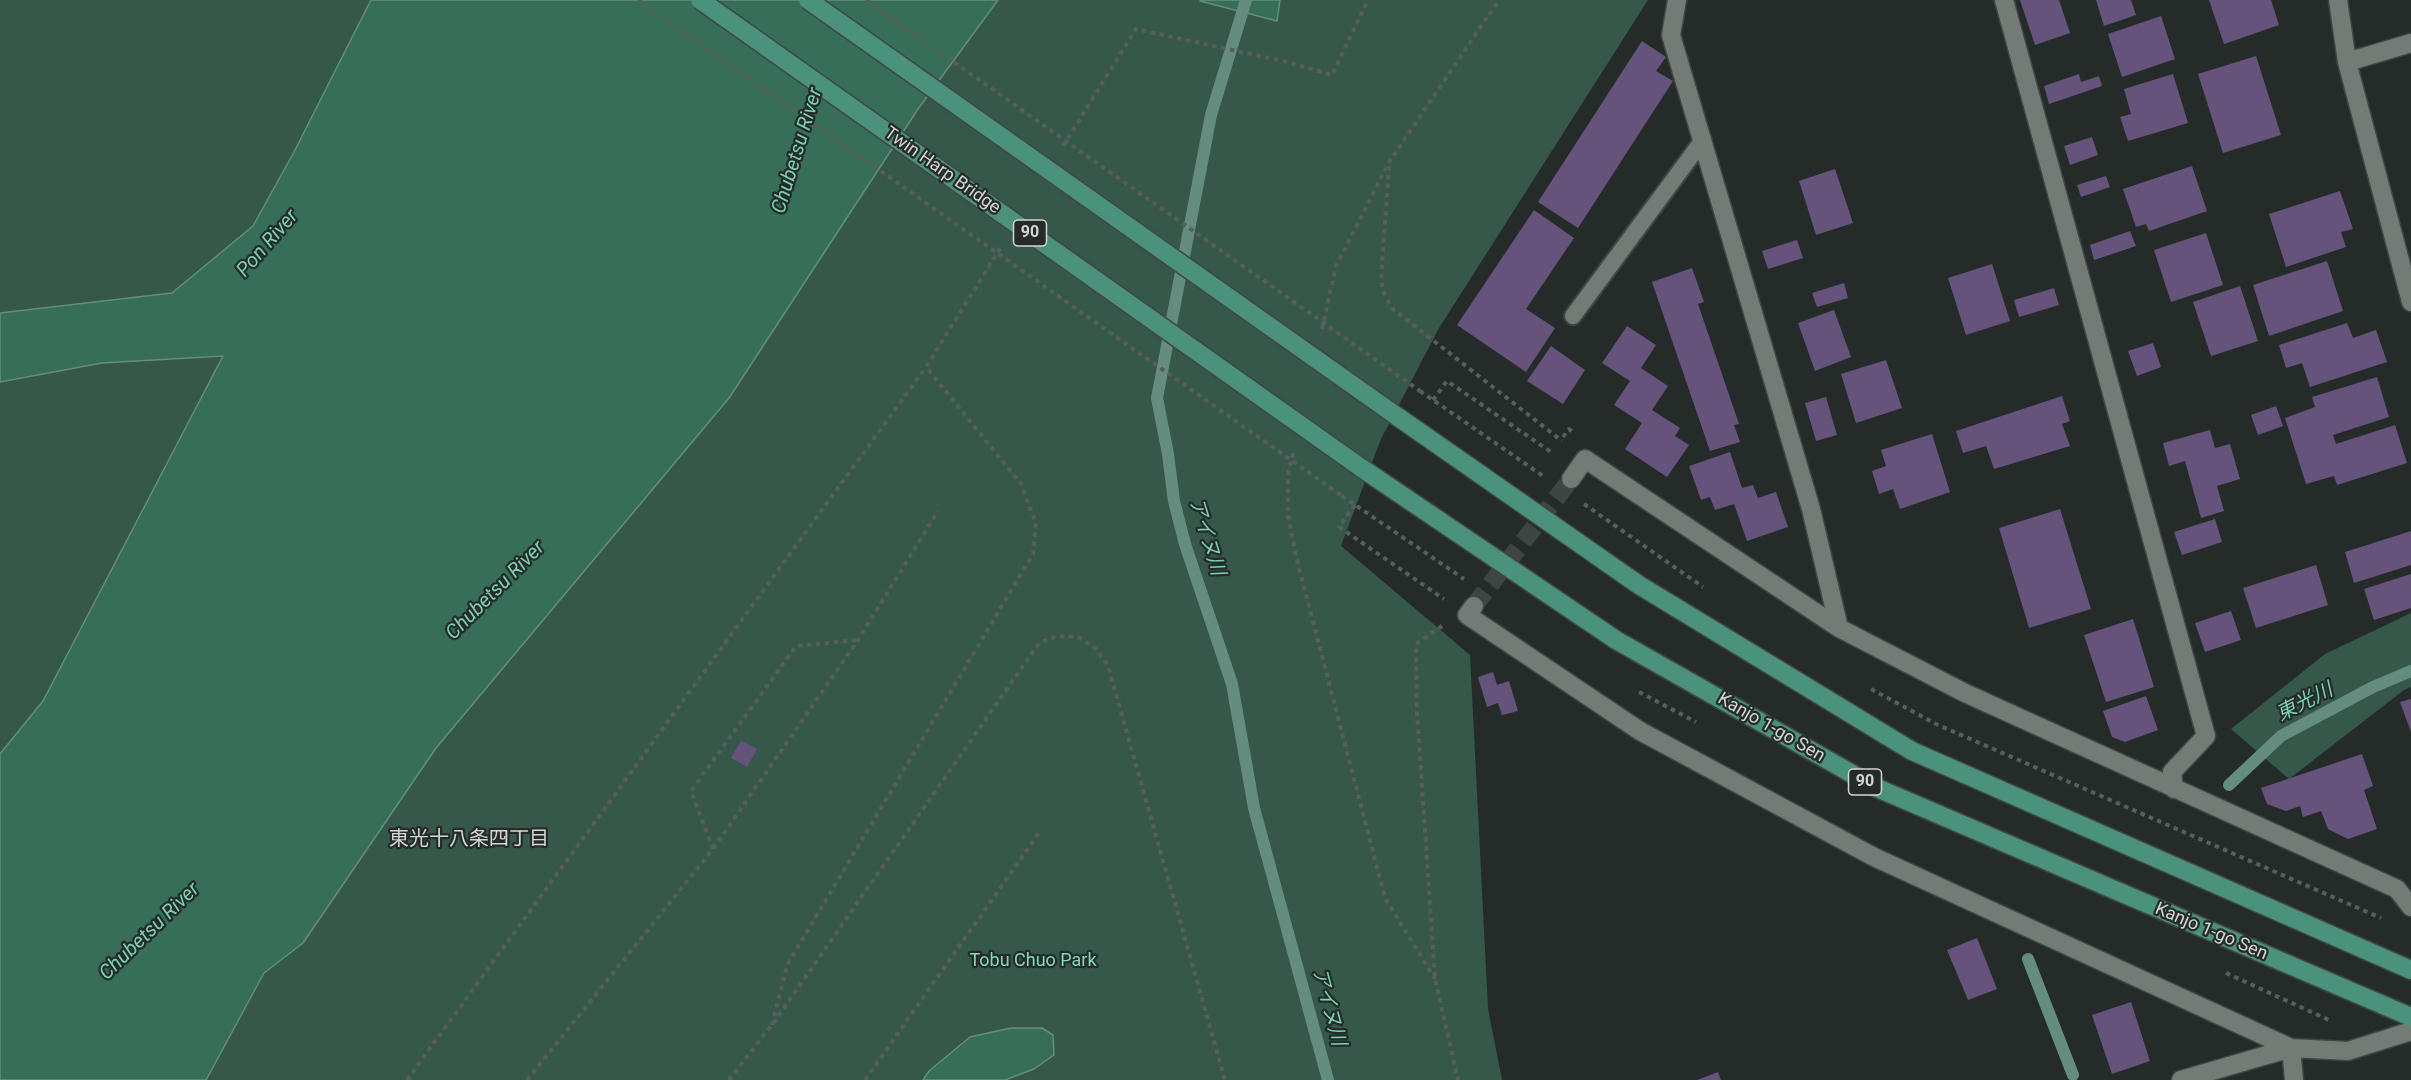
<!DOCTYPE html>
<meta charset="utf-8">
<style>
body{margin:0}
canvas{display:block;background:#242b28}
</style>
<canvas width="2411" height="1080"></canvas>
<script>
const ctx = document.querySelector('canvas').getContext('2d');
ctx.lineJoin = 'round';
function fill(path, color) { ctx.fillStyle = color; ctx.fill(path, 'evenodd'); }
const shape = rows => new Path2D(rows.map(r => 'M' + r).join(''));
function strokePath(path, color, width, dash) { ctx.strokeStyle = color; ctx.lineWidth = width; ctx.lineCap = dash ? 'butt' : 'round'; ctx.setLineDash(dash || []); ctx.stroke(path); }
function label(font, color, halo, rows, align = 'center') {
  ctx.font = font + ' Roboto,"Noto Sans JP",sans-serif'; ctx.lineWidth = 4.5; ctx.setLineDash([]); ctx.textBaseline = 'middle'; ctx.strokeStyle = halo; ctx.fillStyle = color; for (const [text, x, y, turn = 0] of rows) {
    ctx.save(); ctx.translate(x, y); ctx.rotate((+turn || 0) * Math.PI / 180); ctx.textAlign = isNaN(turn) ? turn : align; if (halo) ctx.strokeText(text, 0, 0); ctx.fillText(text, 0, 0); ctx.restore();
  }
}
fill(shape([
 [0,0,754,0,0,819],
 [998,0,1648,0,1439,328,1380,441,1341,546,1470,655,1488,1009,1502,1080,206,1080,264,973,303,943,436,748,729,398,918,109],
 [2411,613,2411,687,2404,690,2289,779,2231,729,2325,654]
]), '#36584b');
const water = shape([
 [371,0,998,0,918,109,729,398,436,748,303,943,264,973,206,1080,0,1080,0,754,43,701,223,356,102,363,0,382,0,313,172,293,253,226,294,152,371,0],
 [1201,0,1280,0,1277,21,1200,1,1201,0],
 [1011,1028,1042,1028,1053,1035,1054,1055,1034,1069,1005,1080,923,1080,929,1071,970,1037,1011,1028]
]);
fill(water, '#366e5a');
strokePath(water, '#658d7f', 1.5);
strokePath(shape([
 [1246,0,1211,115,1157,398,1168,454,1174,501,1185,544,1232,684,1254,808,1328,1080],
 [2229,785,2281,736,2373,687,2411,671],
 [2028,959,2073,1075]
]), '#658d7f', 12);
fill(shape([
 [2020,0,2059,0,2070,33,2035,45],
 [2096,0,2131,0,2136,15,2104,26],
 [2209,0,2271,0,2279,25,2224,44],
 [2161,16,2175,59,2122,77,2108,34],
 [1642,41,1666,57,1656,71,1673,81,1578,228,1538,202],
 [2256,56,2281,135,2223,153,2198,74],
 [2079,74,2081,82,2099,76,2102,86,2049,104,2044,86],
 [2173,74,2188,123,2128,141,2120,117,2131,114,2124,89],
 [2092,137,2098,155,2070,165,2064,146],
 [2192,166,2207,211,2149,231,2146,224,2136,227,2123,189],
 [1835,169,1853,223,1816,235,1799,181],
 [2106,176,2110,187,2081,197,2077,185],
 [2340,191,2353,229,2341,232,2346,247,2286,267,2269,214],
 [1534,210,1574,238,1526,309,1555,328,1526,372,1457,325],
 [2130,231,2136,246,2094,260,2090,245],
 [2206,233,2223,285,2171,302,2154,250],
 [1797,240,1803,258,1768,269,1762,251],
 [2327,261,2343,311,2269,336,2253,285],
 [1992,264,2010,321,1966,335,1948,278],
 [1692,268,1704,302,1698,304,1739,424,1734,425,1740,442,1710,451,1652,282],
 [1844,283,1848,298,1817,307,1812,293],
 [2240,286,2258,341,2211,356,2193,302],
 [2054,288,2059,305,2019,317,2014,300],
 [1834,310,1851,357,1815,371,1798,323],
 [2347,323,2353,338,2376,330,2387,362,2310,387,2302,363,2286,368,2279,345],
 [1627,326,1656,345,1641,368,1668,386,1652,410,1680,428,1675,436,1689,445,1667,477,1625,449,1642,423,1614,405,1630,381,1602,363],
 [2153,343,2161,367,2137,376,2128,351],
 [1551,346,1585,370,1563,404,1527,381],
 [1886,360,1902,408,1856,423,1841,374],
 [2377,377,2389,417,2333,435,2336,444,2395,425,2407,463,2337,485,2334,476,2306,484,2285,418,2315,407,2312,397],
 [2062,396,2070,421,2062,424,2070,446,1994,469,1986,446,1963,453,1956,431],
 [1826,397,1837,435,1816,441,1805,403],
 [2276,406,2283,426,2258,435,2251,415],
 [2210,430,2215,448,2230,444,2240,479,2217,486,2224,511,2201,518,2185,461,2169,466,2163,443],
 [1932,434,1950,492,1900,509,1893,489,1879,494,1872,471,1886,466,1881,450],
 [1730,452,1742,488,1753,485,1758,498,1776,492,1788,527,1747,541,1734,504,1715,510,1710,497,1701,500,1689,466],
 [2060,509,2091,609,2029,628,1999,528],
 [2215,519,2222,542,2182,555,2174,532],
 [2411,531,2411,565,2354,583,2345,552],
 [2316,565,2328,605,2256,628,2243,588],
 [2411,574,2411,608,2374,620,2364,589],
 [2231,611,2241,640,2205,652,2195,623],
 [2133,619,2154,687,2106,702,2084,635],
 [1493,672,1497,685,1509,681,1518,711,1502,715,1498,703,1487,707,1478,677],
 [2146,696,2158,730,2125,742,2112,737,2103,711],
 [2411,699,2411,732,2400,702],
 [741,741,757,749,747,767,731,758],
 [2362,754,2373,786,2364,790,2377,829,2348,839,2328,829,2321,811,2303,817,2300,806,2286,811,2267,804,2261,788],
 [1977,938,1997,989,1968,1000,1947,950],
 [2131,1002,2150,1061,2112,1074,2092,1015],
 [1718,1072,1721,1080,1697,1080]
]), '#66537c');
strokePath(shape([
 [1474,606,1571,479]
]), '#3e4542', 18, [18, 9]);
const lane = shape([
 [1573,316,1703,140]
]);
const street = shape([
 [1677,0,1671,35,1811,509,1839,628],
 [2004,0,2206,736,2172,772,2174,789],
 [2338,0,2347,62,2411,302],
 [2347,62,2411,43],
 [1571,479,1585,459,1839,628,1965,693,2397,889,2411,907],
 [1474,606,1467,615,1640,731,1874,857,2291,1048],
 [2291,1048,2294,1080],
 [2181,1080,2291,1048,2348,1051,2411,1031]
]);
const primary = shape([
 [1398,417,1639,585,1912,751,2411,970],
 [1360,467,1616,640,1877,788,2411,1017]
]);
strokePath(lane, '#404644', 20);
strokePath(street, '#404644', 21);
strokePath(primary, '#404644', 21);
strokePath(shape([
 [1063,146,1136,29,1287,62,1332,75,1368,0],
 [1389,166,1381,280,1385,296,1393,309,1562,441],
 [1322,329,1336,266,1389,162,1499,0],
 [1420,391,1543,476],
 [1433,400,1447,381,1551,452],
 [1563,437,1569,429,1574,433],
 [1293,453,1288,475,1288,515,1296,556,1385,898,1435,979],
 [1342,496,1464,579],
 [1584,504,1703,587],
 [1355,505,1339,527,1444,599],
 [1442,626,1416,644,1417,713,1435,979,1458,1080],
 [1871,689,1936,724,2381,918],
 [1639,692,1696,722],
 [713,849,691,791,796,646,857,640],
 [2226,973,2331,1021],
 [772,1025,787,965,1033,554,1036,523,1021,484,926,367,1001,247],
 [407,1080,926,367],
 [527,1080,713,849,858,640,938,511],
 [729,1080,772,1025,1039,643,1057,636,1078,637,1096,649,1108,666,1225,1080],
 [865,1080,1039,833]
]), '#585e5c', 4, [4.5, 4.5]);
strokePath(lane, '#737b77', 16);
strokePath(street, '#737b77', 18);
strokePath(primary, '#4a927b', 18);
const primaryBridge = shape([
 [700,0,1360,467],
 [808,0,1398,417]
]);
strokePath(primaryBridge, '#404644', 21, []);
strokePath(shape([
 [638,0,1342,496],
 [866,0,1420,391]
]), '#585e5c', 4, [4.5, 4.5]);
strokePath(primaryBridge, '#4a927b', 18);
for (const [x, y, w] of [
 [1030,233,33],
 [1865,782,33]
]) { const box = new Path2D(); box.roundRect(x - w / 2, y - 13, w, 26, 4.5); ctx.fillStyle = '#242b28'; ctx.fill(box); strokePath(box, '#d2d6d4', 1.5); }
label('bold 16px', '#d2d6d4', null, [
 ["90",1030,233],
 ["90",1865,782]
]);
label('18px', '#d2d6d4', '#242b28', [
 ["Twin Harp Bridge",942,171,35],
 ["Kanjo 1-go Sen",1771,728,30],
 ["Kanjo 1-go Sen",2211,932,23]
]);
label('18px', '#81d9b9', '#242b28', [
 ["Tobu Chuo Park",1033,961]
]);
label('italic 20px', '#7ad2b2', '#242b28', [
 ["Chubetsu River",798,151,-73],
 ["Pon River",268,244,-49],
 ["アイヌ川",1206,537,73],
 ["Chubetsu River",496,591,-45],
 ["東光川",2305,703,-27],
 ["Chubetsu River",150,932,-44],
 ["アイヌ川",1328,1007,75]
]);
label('20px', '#d2d6d4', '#242b28', [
 ["東光十八条四丁目",469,840]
]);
</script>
